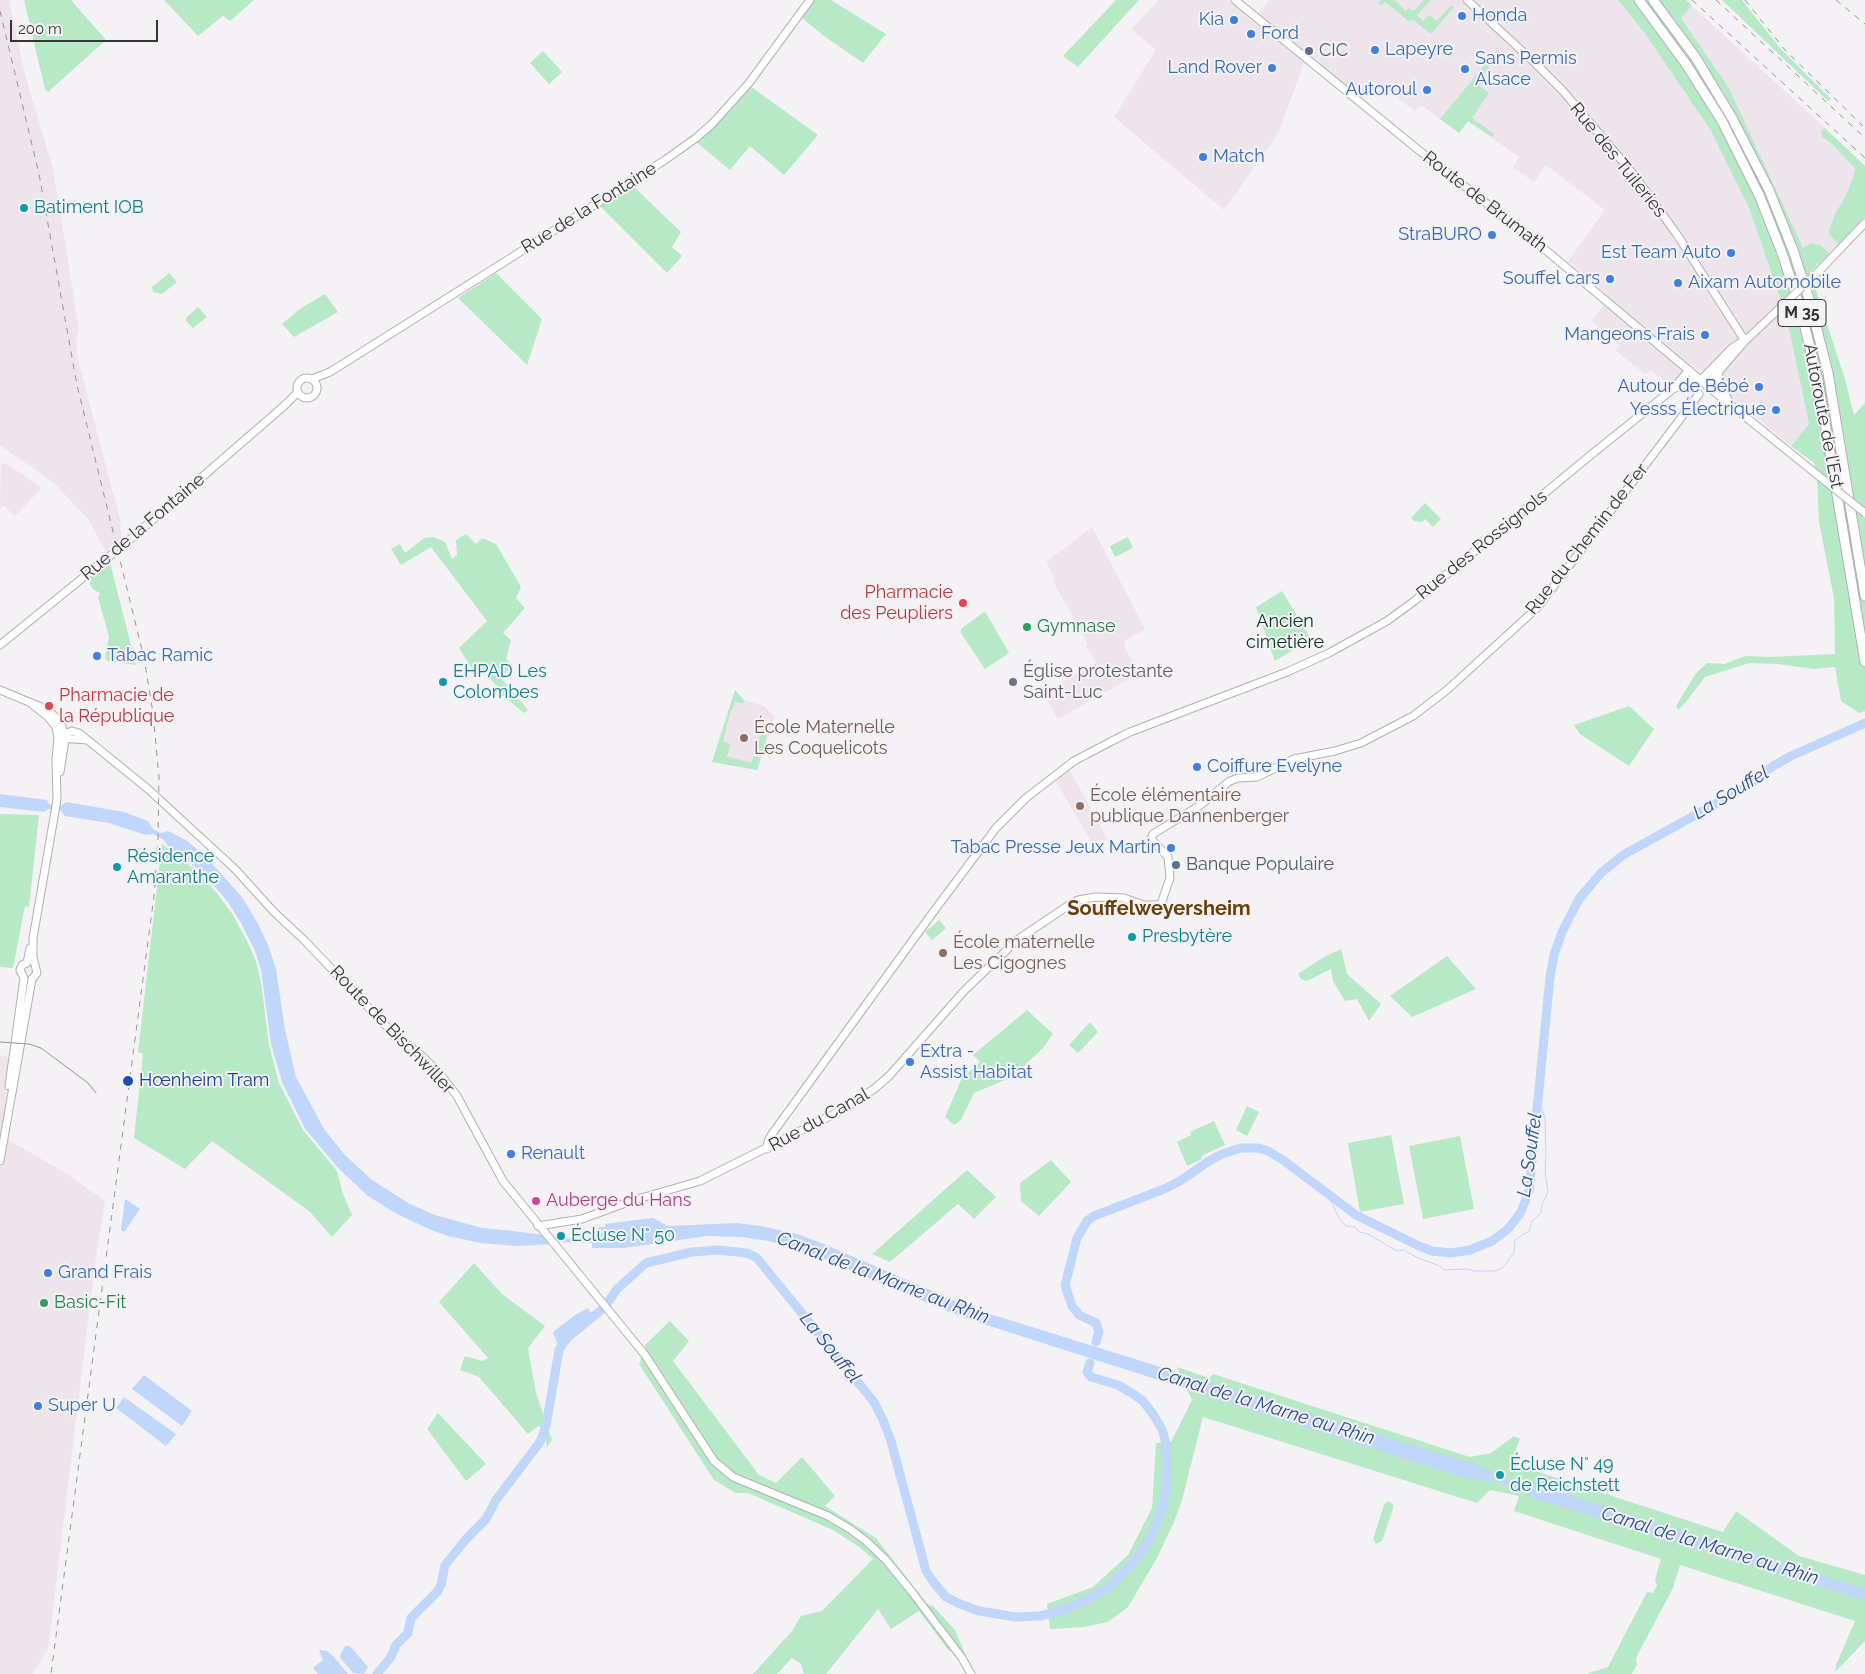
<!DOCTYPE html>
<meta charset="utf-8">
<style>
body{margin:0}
#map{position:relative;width:1865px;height:1674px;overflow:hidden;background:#f4f2f4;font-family:Raleway,sans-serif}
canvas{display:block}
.scale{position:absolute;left:10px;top:20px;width:148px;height:22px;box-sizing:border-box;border:2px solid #373637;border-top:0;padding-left:6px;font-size:15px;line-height:18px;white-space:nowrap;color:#373637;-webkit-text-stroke:4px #f4f2f4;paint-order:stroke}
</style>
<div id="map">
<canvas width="1865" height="1674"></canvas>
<div class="scale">200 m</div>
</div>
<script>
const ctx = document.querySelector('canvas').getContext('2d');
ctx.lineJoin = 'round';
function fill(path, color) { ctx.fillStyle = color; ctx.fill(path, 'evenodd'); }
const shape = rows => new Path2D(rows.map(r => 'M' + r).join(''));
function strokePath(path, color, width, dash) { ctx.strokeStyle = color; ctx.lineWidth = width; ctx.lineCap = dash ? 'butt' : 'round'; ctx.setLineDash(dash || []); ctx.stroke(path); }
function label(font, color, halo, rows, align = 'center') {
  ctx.font = font + ' Raleway,sans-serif'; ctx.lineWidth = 4; ctx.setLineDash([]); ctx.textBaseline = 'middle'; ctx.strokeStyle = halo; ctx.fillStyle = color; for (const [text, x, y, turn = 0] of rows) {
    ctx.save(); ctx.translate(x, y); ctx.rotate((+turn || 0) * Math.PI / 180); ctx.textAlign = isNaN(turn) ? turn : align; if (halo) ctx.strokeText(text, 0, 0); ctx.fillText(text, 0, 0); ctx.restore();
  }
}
fill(shape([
 [0,0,9,0,25,75,53,169,79,329,76,344,79,364,120,519,122,539,106,552,88,519,54,483,0,445],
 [1159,0,1227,0,1253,19,1269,0,1618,0,1646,35,1711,131,1749,208,1786,315,1809,424,1791,446,1691,363,1670,386,1651,370,1646,375,1616,351,1619,344,1591,321,1610,298,1568,261,1605,210,1546,165,1534,182,1513,167,1519,157,1468,121,1459,133,1421,105,1415,111,1375,82,1360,99,1305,61,1278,134,1224,210,1114,117,1156,50,1131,29],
 [1692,6,1825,128,1821,131,1822,137,1830,142,1855,168,1854,175,1845,197,1835,214,1828,233,1839,245,1830,254,1822,246,1803,249,1729,88,1681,18],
 [1,464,7,464,42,488,15,516,3,505,0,509],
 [1092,527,1145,629,1123,642,1125,645,1124,647,1139,673,1058,719,1043,693,1096,663,1086,646,1088,644,1053,581,1055,579,1046,562],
 [735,690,744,700,764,706,775,717,757,770,712,762],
 [1069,769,1108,840,1091,841,1055,780],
 [0,1056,10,1057,2,1136,70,1176,105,1201,95,1263,48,1650,32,1674,0,1674]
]), '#ede4ec');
fill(shape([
 [24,0,71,0,106,40,48,92,45,89],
 [164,0,254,0,230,21,223,16,198,36],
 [813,0,831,0,886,34,863,63,824,36,801,17],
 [1116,0,1139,0,1078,67,1063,56],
 [1380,0,1395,0,1406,11,1409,8,1414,11,1424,0,1431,0,1417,15,1423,21,1429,15,1437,21,1451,5,1454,7,1431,34,1412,19,1410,22,1385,2,1381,6,1379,3],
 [1618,0,1686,0,1692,6,1681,18,1729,88,1803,248,1811,243,1822,246,1830,254,1810,272,1845,379,1854,415,1865,403,1865,711,1859,713,1841,701,1835,667,1814,669,1778,664,1749,663,1705,677,1685,703,1678,710,1676,706,1696,673,1707,663,1725,664,1745,656,1770,657,1835,654,1834,598,1819,522,1817,478,1814,463,1791,446,1809,424,1786,315,1749,208,1711,131,1646,35],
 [1722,0,1742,0,1780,48,1831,99,1828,101],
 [1497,50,1499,52,1477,84,1489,93,1472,118,1494,134,1492,137,1468,121,1459,133,1440,119],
 [543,51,562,72,549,84,530,63],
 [750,86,818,135,784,175,750,146,730,170,695,141],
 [1825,128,1865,166,1865,217,1839,245,1828,233,1835,214,1845,197,1854,175,1855,168,1830,142,1822,137,1821,131],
 [633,186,681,232,672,247,682,256,667,273,599,205],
 [169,273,177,282,162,294,153,292,152,287],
 [496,273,542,319,527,365,458,298],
 [325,294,338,312,294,337,282,324,301,308],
 [198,307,207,317,193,328,186,321,186,318],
 [1425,503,1441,519,1433,527,1425,519,1422,522,1414,521,1411,518],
 [466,534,476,544,482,538,496,544,521,587,516,598,525,608,503,633,511,640,506,659,513,666,500,677,528,710,524,713,502,695,497,686,481,670,474,672,459,648,487,621,431,547,401,565,391,549,400,544,405,553,424,538,433,537,445,542,452,559,457,555,456,540],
 [1128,537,1133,548,1115,557,1110,546],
 [110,563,136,665,108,661,105,658,109,637,98,597,100,593,94,590,90,585,90,579],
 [1282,591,1311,639,1275,661,1256,607],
 [984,612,986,613,1009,653,985,669,961,633,961,629],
 [735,690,744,700,743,704,735,702,729,717,723,741,730,744,729,751,726,756,751,763,754,756,761,758,757,770,712,762],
 [1629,706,1654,729,1629,766,1580,734,1574,725],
 [763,728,768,730,762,756,755,754],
 [0,814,39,815,29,907,25,906,13,968,0,967],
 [162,844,193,868,217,893,233,915,248,943,256,961,261,982,269,1045,279,1083,303,1130,337,1171,343,1194,352,1215,332,1237,309,1211,212,1141,185,1169,134,1138,143,1054,138,1052],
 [939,920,946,928,932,940,925,932],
 [1341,949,1347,974,1381,1004,1369,1021,1357,999,1345,1001,1333,981,1331,969,1307,981,1301,979,1298,974,1324,957],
 [1447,956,1476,989,1412,1017,1390,996],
 [1027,1010,1053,1034,1043,1048,1012,1077,974,1093,961,1120,954,1125,945,1117,962,1078,980,1062,973,1055],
 [1090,1022,1098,1032,1078,1053,1069,1045],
 [1247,1106,1259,1112,1247,1136,1236,1130],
 [1214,1121,1225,1145,1201,1156,1202,1159,1187,1166,1177,1142,1191,1135,1190,1132],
 [1391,1135,1404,1204,1360,1212,1348,1143],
 [1460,1136,1474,1209,1423,1219,1409,1146],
 [1051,1160,1071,1182,1039,1216,1021,1201,1020,1183],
 [967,1170,996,1197,974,1219,958,1204,890,1262,872,1254],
 [474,1263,502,1294,545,1326,528,1348,536,1393,552,1440,547,1447,544,1428,538,1426,528,1434,479,1377,460,1370,465,1356,482,1361,488,1358,439,1302],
 [670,1321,689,1341,673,1361,759,1475,776,1483,802,1457,835,1496,825,1506,876,1538,927,1604,933,1606,955,1630,966,1656,949,1651,919,1611,891,1629,878,1609,826,1674,804,1674,801,1664,792,1658,777,1674,753,1674,792,1631,801,1616,822,1611,873,1559,859,1547,833,1530,748,1493,736,1493,714,1480,639,1364,646,1344],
 [1177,1367,1209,1378,1213,1374,1470,1457,1491,1453,1514,1436,1520,1439,1510,1466,1532,1470,1723,1532,1736,1511,1799,1556,1865,1575,1865,1641,1835,1672,1836,1665,1855,1621,1680,1565,1673,1588,1638,1654,1636,1660,1637,1665,1632,1674,1586,1674,1608,1667,1647,1592,1653,1593,1657,1585,1655,1580,1661,1559,1514,1511,1519,1496,1490,1490,1477,1503,1203,1417,1181,1504,1173,1524,1157,1558,1128,1607,1108,1622,1084,1627,1050,1629,1047,1604,1093,1587,1128,1555,1152,1508,1156,1443,1171,1442,1192,1400],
 [438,1413,486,1464,466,1481,427,1429],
 [1388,1501,1393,1504,1393,1509,1382,1541,1376,1544,1373,1539,1384,1505]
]), '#b7e9c7');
fill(shape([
 [0,794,47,800,48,803,51,805,61,806,66,802,124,812,148,821,153,829,161,833,168,831,186,840,206,857,242,897,258,924,268,945,276,969,285,1030,296,1077,324,1129,344,1154,372,1180,410,1204,435,1215,482,1228,513,1231,552,1236,553,1238,592,1239,593,1235,605,1231,598,1230,599,1227,605,1227,605,1224,653,1218,668,1226,737,1223,761,1226,797,1234,824,1244,974,1309,1479,1466,1492,1473,1492,1475,1529,1487,1530,1484,1539,1486,1865,1589,1865,1600,1534,1498,1527,1495,1527,1491,1490,1479,1489,1482,1459,1476,974,1321,947,1311,810,1253,769,1241,741,1237,707,1236,624,1248,592,1248,592,1243,557,1242,554,1244,518,1246,481,1243,448,1236,429,1229,395,1213,368,1196,340,1170,305,1129,282,1082,271,1044,261,970,255,951,241,923,228,902,204,874,168,846,163,839,153,834,146,835,109,823,65,816,61,811,58,810,49,809,44,812,0,807],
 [125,1199,140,1209,124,1232,121,1230],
 [588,1308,591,1313,565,1335,564,1339,558,1345,553,1332,575,1315],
 [144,1375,192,1411,182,1426,132,1389],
 [124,1397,176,1434,166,1446,116,1408],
 [345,1646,350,1646,368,1667,364,1674,353,1673,342,1660,340,1657,341,1653],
 [319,1650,327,1651,334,1657,348,1674,318,1674,313,1668,323,1660]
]), '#c1d6fb');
strokePath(shape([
 [1328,1194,1339,1218,1346,1226,1355,1227,1359,1232,1368,1234,1397,1251,1404,1250,1418,1258,1440,1266,1445,1270,1468,1269,1474,1271,1495,1271,1504,1267,1514,1252,1515,1240,1529,1231,1532,1221,1541,1213,1542,1205,1548,1192,1545,1172,1546,1155,1545,1118,1538,1096]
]), '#c1d6fb', 1);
strokePath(shape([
 [1096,1342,1099,1332,1096,1323,1079,1315,1072,1306,1065,1285,1077,1238,1087,1221,1094,1216,1164,1189,1180,1181,1209,1161,1222,1154,1241,1148,1258,1148,1268,1151,1283,1160,1356,1215,1419,1246,1432,1251,1451,1253,1470,1250,1492,1241,1508,1229,1521,1212,1529,1191,1550,977,1554,955,1562,932,1579,899,1601,873,1623,855,1748,786,1773,766,1791,756,1865,723],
 [377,1674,391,1657,396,1645,408,1633,411,1618,438,1591,441,1585,445,1565,467,1538,486,1519,496,1500,540,1442,546,1426,559,1350,562,1345,568,1337,605,1307,617,1289,646,1263,692,1252,718,1250,747,1253,757,1258,874,1402,883,1420,891,1441,926,1571,935,1584,946,1597,960,1604,979,1611,1016,1617,1040,1616,1061,1611,1083,1602,1108,1588,1128,1568,1148,1543,1161,1513,1166,1491,1167,1468,1166,1444,1162,1429,1153,1414,1142,1400,1130,1392,1118,1385,1091,1377,1087,1372,1090,1363]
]), '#c1d6fb', 9);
const secondary = shape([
 [1235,0,1416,148,1542,247,1711,389,1820,477],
 [1467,0,1535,63,1563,91,1634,175,1678,236,1745,341],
 [1821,269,1865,223],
 [1718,372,1719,381,1729,402],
 '297 388a10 10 0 1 1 20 0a10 10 0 1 1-20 0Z',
 [312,379,330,372,479,278,665,160,696,138,712,124,749,83,810,0],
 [1701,380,1732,348,1740,343],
 [1707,385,1745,341,1781,307],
 [1676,388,1687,383,1696,376],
 [0,645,127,542,284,406,298,392],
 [0,690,41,707,51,713,61,722,65,740,60,772],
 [58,737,72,731,79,733,148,789,235,869,274,912,304,940,390,1030,423,1057,439,1073,457,1096,503,1181,645,1355,714,1461,733,1477,828,1516,850,1529,866,1541,886,1560,912,1592,962,1658,971,1674],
 [61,738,87,740],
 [9,1086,24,978,20,970,22,965,27,963,30,948],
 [767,1149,768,1141,772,1134,934,911,996,828,1026,798,1074,761,1112,741,1130,732,1287,672,1329,653,1387,621,1413,602,1592,454,1673,389,1689,370],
 [0,1161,32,979,37,973,33,957,33,938,57,800,56,760,58,737,56,727,48,717,33,705],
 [538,1226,582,1219,631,1201,700,1181,842,1110,874,1089,889,1076,964,991,1017,940,1069,905,1078,900,1096,897,1124,898,1143,905,1156,905,1161,904,1170,878,1168,857,1151,839,1153,834,1199,806,1230,781,1238,778,1257,777,1294,759,1335,751,1361,743,1413,716,1447,690,1538,607,1699,394]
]);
const highway = shape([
 [1639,0,1686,64,1722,121,1760,197,1782,253,1801,311,1818,381,1865,662],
 [1653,0,1696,58,1732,118,1769,190,1793,250,1810,302,1828,373,1865,596]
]);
strokePath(secondary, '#b2b0b2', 9);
strokePath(highway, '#b2b0b2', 11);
strokePath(secondary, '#fff', 7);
strokePath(highway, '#fff', 9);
strokePath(shape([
 [0,1042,29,1044,41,1048,88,1083,96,1093]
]), '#969596', 1);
strokePath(shape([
 [1692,0,1865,158],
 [1716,0,1865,138],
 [1745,0,1785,50,1863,126],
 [1836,0,1865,24],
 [0,11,39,174,77,385,144,658,153,713,159,777,158,839,154,896,51,1674]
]), '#969596', 1, [6, 6]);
const secondaryBridge = shape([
 [1781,307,1821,269],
 [1820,477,1865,513]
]);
strokePath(secondaryBridge, '#b2b0b2', 9, []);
strokePath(secondaryBridge, '#fff', 7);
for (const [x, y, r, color] of [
 [1462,16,5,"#3f7fe0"],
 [1234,20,5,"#3f7fe0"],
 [1251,34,5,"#3f7fe0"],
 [1375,50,5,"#3f7fe0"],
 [1309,51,5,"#5c6f8a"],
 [1272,68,5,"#3f7fe0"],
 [1465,69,5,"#3f7fe0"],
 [1427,90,5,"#3f7fe0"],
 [1203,157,5,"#3f7fe0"],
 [24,208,5,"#0f9aa8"],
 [1492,235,5,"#3f7fe0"],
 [1731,253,5,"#3f7fe0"],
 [1610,279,5,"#3f7fe0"],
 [1678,283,5,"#3f7fe0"],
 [1705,335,5,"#3f7fe0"],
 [1759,387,5,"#3f7fe0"],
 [1776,410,5,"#3f7fe0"],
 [963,603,5,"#e0444e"],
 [1027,627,5,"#2e9e5b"],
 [97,656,5,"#3f7fe0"],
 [443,682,5,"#0f9aa8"],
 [1013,682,5,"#6b7280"],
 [49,706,5,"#e0444e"],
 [744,738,5,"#8d6e63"],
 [1197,767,5,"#3f7fe0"],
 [1080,806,5,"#8d6e63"],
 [1171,848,5,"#3f7fe0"],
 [1176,865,5,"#5c6f8a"],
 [117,867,5,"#0f9aa8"],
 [1132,937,5,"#0f9aa8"],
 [943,953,5,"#8d6e63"],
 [910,1062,5,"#3f7fe0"],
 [128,1081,6,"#1a4fb4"],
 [511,1154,5,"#3f7fe0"],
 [536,1201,5,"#d1479c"],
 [561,1236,5,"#0f9aa8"],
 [48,1273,5,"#3f7fe0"],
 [44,1303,5,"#2e9e5b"],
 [38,1406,5,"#3f7fe0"],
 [1500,1475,5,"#0f9aa8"]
]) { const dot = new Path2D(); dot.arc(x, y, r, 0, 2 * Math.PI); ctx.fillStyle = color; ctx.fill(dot); strokePath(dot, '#f4f2f4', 2); }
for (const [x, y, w] of [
 [1802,313,48]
]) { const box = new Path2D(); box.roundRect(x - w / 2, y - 13.5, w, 27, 4); ctx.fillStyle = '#f4f2f4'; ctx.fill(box); strokePath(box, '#373637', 1); }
label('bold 16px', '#373637', null, [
 ["M 35",1802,313]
]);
label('18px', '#366cbe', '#f4f2f4', [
 ["Honda",1472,16],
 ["Kia",1224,20,"right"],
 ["Ford",1261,34],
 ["Lapeyre",1385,50],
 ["Sans Permis",1475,59],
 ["Alsace",1475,80],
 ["Land Rover",1262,68,"right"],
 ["Autoroul",1417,90,"right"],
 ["Match",1213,157],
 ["StraBURO",1482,235,"right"],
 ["Est Team Auto",1721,253,"right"],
 ["Souffel cars",1600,279,"right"],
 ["Aixam Automobile",1688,283],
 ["Mangeons Frais",1695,335,"right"],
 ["Autour de Bébé",1749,387,"right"],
 ["Yesss Électrique",1766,410,"right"],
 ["Tabac Ramic",107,656],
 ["Coiffure Evelyne",1207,767],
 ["Tabac Presse Jeux Martin",1161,848,"right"],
 ["Extra -",920,1052],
 ["Assist Habitat",920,1073],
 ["Renault",521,1154],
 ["Grand Frais",58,1273],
 ["Super U",48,1406]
], 'left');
label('18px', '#4e5e75', '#f4f2f4', [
 ["CIC",1319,51],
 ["Banque Populaire",1186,865]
], 'left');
label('18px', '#373637', '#f4f2f4', [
 ["Rue des Tuileries",1618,160,51],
 ["Route de Brumath",1485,202,38],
 ["Rue de la Fontaine",589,208,-32],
 ["Autoroute de l’Est",1823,416,79],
 ["Rue de la Fontaine",143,527,-40],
 ["Rue du Chemin de Fer",1587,539,-52],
 ["Rue des Rossignols",1482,545,-39],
 ["Route de Bischwiller",392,1030,46],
 ["Rue du Canal",819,1120,-29]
]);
label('18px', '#0d838f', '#f4f2f4', [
 ["Batiment IOB",34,208],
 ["EHPAD Les",453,672],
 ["Colombes",453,693],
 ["Résidence",127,857],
 ["Amaranthe",127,878],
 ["Presbytère",1142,937],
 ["Écluse N° 50",571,1236],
 ["Écluse N° 49",1510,1465],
 ["de Reichstett",1510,1486]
], 'left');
label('18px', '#be3a42', '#f4f2f4', [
 ["Pharmacie",953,593],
 ["des Peupliers",953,614],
 ["Pharmacie de",59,696,"left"],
 ["la République",59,717,"left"]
], 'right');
label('18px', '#01391d', '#f4f2f4', [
 ["Ancien",1285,622],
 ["cimetière",1285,643]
]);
label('18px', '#27864d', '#f4f2f4', [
 ["Gymnase",1037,627],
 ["Basic-Fit",54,1303]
], 'left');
label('18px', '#5b616d', '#f4f2f4', [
 ["Église protestante",1023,672],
 ["Saint-Luc",1023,693]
], 'left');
label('18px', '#785e54', '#f4f2f4', [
 ["École Maternelle",754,728],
 ["Les Coquelicots",754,749],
 ["École élémentaire",1090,796],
 ["publique Dannenberger",1090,817],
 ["École maternelle",953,943],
 ["Les Cigognes",953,964]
], 'left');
label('18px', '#164399', '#f4f2f4', [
 ["Hœnheim Tram",139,1081]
], 'left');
label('18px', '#b23c85', '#f4f2f4', [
 ["Auberge du Hans",546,1201]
], 'left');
label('italic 19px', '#295198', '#f4f2f4', [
 ["La Souffel",1731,793,-31],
 ["La Souffel",1530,1155,-82],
 ["Canal de la Marne au Rhin",883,1278,21],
 ["La Souffel",830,1348,51],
 ["Canal de la Marne au Rhin",1266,1406,17],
 ["Canal de la Marne au Rhin",1710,1546,17]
]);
label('bold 20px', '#664210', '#f4f2f4', [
 ["Souffelweyersheim",1159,909]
]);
</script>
